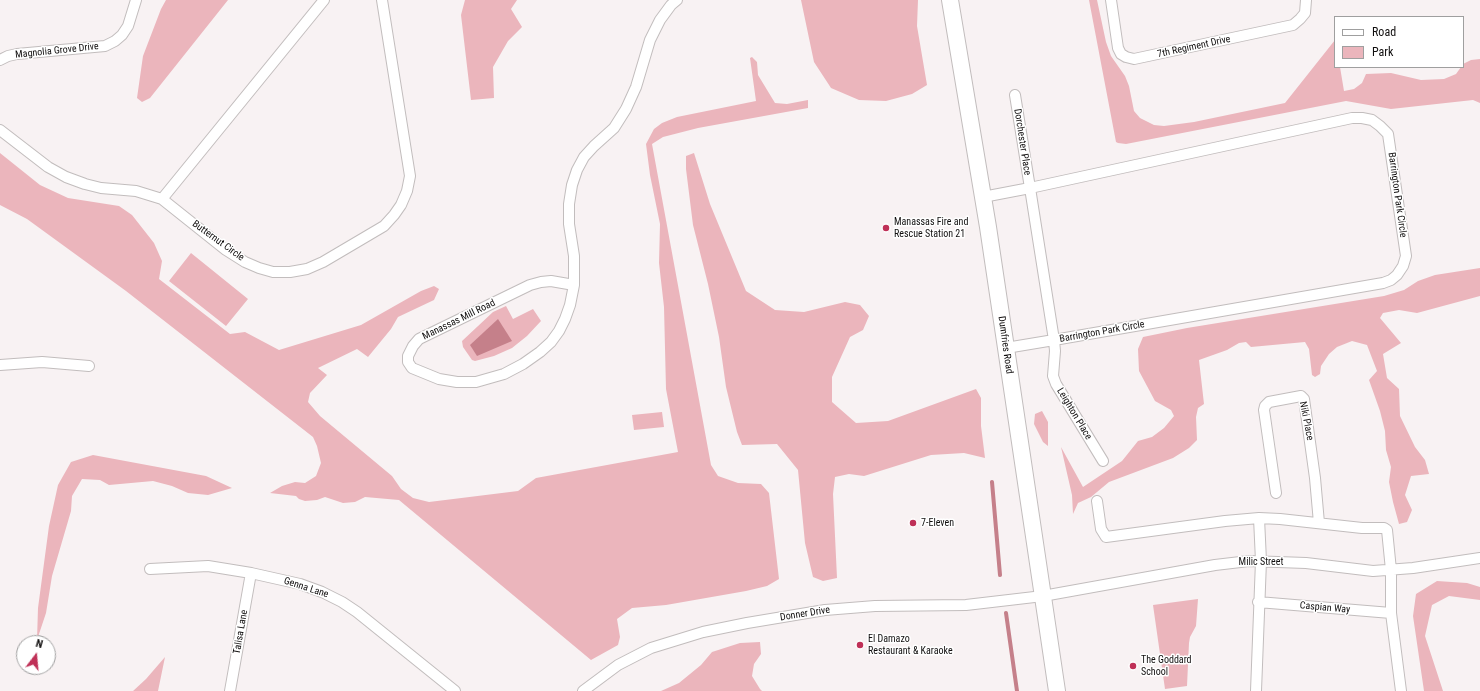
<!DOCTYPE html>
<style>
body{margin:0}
#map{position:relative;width:1480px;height:691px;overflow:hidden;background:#f8f2f3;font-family:"Roboto Condensed",sans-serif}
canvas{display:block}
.legend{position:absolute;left:1334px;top:16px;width:130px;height:52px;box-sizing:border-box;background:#fff;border:1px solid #9f9f9f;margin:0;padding:5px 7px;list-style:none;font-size:12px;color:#100e0e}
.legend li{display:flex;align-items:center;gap:8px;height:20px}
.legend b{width:20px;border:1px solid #9f9f9f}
.north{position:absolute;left:16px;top:635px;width:40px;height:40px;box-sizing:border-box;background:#fff;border:1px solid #9f9f9f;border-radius:50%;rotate:16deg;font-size:11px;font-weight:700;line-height:16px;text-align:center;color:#100e0e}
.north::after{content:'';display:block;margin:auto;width:14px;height:18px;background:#bf3057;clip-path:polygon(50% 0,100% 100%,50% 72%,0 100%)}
</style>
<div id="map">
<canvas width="1480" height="691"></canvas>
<ul class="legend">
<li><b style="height:5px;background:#fff"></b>Road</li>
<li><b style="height:11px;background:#ebb5bc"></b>Park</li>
</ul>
<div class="north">N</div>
</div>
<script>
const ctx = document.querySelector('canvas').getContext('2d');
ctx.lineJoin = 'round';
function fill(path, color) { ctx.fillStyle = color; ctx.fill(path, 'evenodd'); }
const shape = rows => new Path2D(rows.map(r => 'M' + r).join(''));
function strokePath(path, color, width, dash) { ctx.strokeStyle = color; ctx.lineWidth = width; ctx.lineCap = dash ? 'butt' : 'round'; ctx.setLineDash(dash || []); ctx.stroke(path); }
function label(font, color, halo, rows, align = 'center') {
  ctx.font = font + ' "Roboto Condensed",sans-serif'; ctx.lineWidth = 3; ctx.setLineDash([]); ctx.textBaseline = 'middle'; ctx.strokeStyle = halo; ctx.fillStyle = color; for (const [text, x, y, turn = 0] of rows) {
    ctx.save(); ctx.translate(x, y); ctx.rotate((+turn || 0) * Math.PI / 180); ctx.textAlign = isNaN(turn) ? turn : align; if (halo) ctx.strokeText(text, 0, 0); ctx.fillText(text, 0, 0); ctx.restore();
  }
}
fill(shape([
 [166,0,228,0,150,98,142,102,137,98,143,56,161,9],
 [465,0,517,0,511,9,522,27,508,41,493,67,494,98,471,100,461,15],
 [801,0,918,0,917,26,927,85,912,94,886,101,859,100,831,88,814,62],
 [1089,0,1097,0,1106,42,1111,56,1125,76,1129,86,1134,111,1140,118,1154,125,1164,126,1194,122,1285,103,1335,40,1335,67,1340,67,1344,91,1354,89,1362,83,1366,74,1391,73,1421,80,1444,79,1456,74,1461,67,1463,67,1463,64,1471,60,1480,59,1480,103,1473,100,1391,109,1346,101,1126,144,1118,143,1116,142],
 [752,57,757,62,758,75,775,103,787,104,808,100,808,108,698,128,663,137,652,144,711,465,718,476,738,483,761,484,769,493,779,579,767,586,746,591,666,605,632,608,617,619,620,637,618,645,591,660,399,500,365,497,355,502,343,503,325,497,317,500,305,501,299,499,296,496,270,493,282,486,295,482,305,483,316,476,321,463,317,446,313,437,126,291,27,219,0,205,0,153,40,185,68,198,119,206,132,215,154,243,162,261,159,279,230,334,245,332,279,350,361,325,421,291,434,286,439,289,434,300,398,317,391,329,368,357,357,349,318,368,327,375,310,393,308,402,320,416,392,476,401,489,413,498,429,502,518,491,536,478,678,452,666,389,664,307,659,263,660,224,650,175,646,144,654,129,662,123,677,117,756,101,750,58],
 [694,153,710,204,746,291,775,310,804,312,845,302,860,305,869,316,863,330,850,337,832,377,832,402,856,423,888,421,976,389,981,398,981,426,985,458,964,453,931,455,864,476,849,474,835,477,833,494,837,578,823,581,813,577,805,543,798,470,777,444,742,445,737,432,726,387,719,337,708,284,693,225,686,169,686,156],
 [191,253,248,299,226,326,169,281],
 [1480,268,1480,296,1417,313,1399,310,1383,313,1380,318,1401,343,1383,354,1387,378,1399,389,1400,416,1415,447,1425,460,1429,474,1411,476,1405,495,1412,510,1407,522,1399,524,1393,502,1389,482,1391,467,1386,450,1385,431,1380,411,1369,380,1377,371,1367,345,1352,341,1337,347,1329,354,1321,366,1320,374,1315,377,1312,375,1309,349,1305,342,1251,347,1246,342,1239,343,1227,350,1199,360,1204,404,1198,408,1196,417,1197,440,1189,448,1173,458,1109,482,1091,497,1078,503,1073,514,1072,495,1061,447,1083,487,1122,461,1138,441,1152,437,1164,428,1174,416,1171,410,1155,401,1139,371,1138,349,1143,337,1187,328,1384,296,1404,290,1418,281,1435,275],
 [506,306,513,319,533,309,541,321,527,336,512,348,494,356,475,361,472,360,463,347,462,341,493,312],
 [1042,411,1048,422,1048,446,1043,442,1034,424,1035,414],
 [662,412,664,427,634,430,632,415],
 [93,455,206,476,232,488,208,495,188,493,172,486,153,481,109,485,100,480,82,479,72,496,71,511,52,576,46,613,37,640,38,608,49,526,58,485,71,462],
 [1437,581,1467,583,1480,587,1480,600,1449,596,1432,605,1425,636,1443,691,1424,691,1413,616,1416,594],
 [1198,599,1196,626,1190,637,1189,643,1187,686,1165,689,1153,605],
 [760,642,761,654,754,664,752,676,760,689,762,691,661,691,679,683,701,665,712,652,740,643],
 [165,657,158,691,133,691,146,679]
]), '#ebb5bc');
fill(shape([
 [498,319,512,341,477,356,470,345]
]), '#c5808a');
strokePath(shape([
 [992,482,1000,575],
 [1006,613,1017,691]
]), '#c5808a', 4);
const minor = shape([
 [1111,0,1118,48,1121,54,1126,57,1134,59,1293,25,1300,19,1305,13,1306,0],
 [0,60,8,56,17,54,105,46,115,41,122,35,128,26,136,0],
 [0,130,48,167,66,177,85,184,101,188,136,191,162,199,226,250,245,262,259,268,273,272,290,272,307,269,323,262,384,226,394,215,401,205,407,191,410,176,382,0],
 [983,197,1030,188,1015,95],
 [162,199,324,0],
 [574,285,551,281,541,282,530,285,419,339,413,346,408,356,408,362,412,368,439,379,457,382,476,382,504,374,523,364,540,352,551,342,559,331,565,319,570,305,574,285,574,256,569,224,569,204,572,185,577,170,584,157,594,146,614,128,626,109,636,87,650,40,660,20,671,5,677,0],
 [1006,348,1054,340,1383,283,1391,280,1397,275,1403,266,1406,256,1388,134,1380,126,1372,120,1362,118,1352,118,1030,188,1054,340,1055,351,1053,376,1056,384,1103,461],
 [0,365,42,362,89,366],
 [1276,493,1264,410,1265,406,1269,402,1301,396,1304,399,1315,478,1319,523],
 [1097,501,1101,529,1106,537,1225,521,1259,518,1280,519,1362,528,1384,528,1387,530,1391,570,1391,613,1401,691],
 [150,569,208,566,251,573,300,584,322,592,342,602,357,612,455,691],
 [1258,602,1391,613],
 [230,691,251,573],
 [583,691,618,665,651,648,703,632,747,623,825,610,875,606,966,605,1043,596,1215,565,1249,561,1306,563,1373,571,1413,568,1480,558],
 [1256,691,1261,561,1259,518]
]);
const primary = shape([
 [950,0,988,227,1057,691]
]);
strokePath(minor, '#c2bdbd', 12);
strokePath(primary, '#c2bdbd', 18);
strokePath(minor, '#fff', 10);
strokePath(primary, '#fff', 16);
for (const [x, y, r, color] of [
 [886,228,4,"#bf3057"],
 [913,523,4,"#bf3057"],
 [860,645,4,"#bf3057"],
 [1133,666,4,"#bf3057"]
]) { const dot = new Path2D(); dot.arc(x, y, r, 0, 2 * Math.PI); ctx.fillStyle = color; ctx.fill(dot); strokePath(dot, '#fff', 1.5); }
label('10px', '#100e0e', '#fff', [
 ["7th Regiment Drive",1194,47,-12],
 ["Magnolia Grove Drive",57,51,-6],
 ["Dorchester Place",1022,142,81],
 ["Barrington Park Circle",1397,195,82],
 ["Butternut Circle",218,241,36],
 ["Manassas Mill Road",459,320,-26],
 ["Barrington Park Circle",1102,332,-10],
 ["Dumfries Road",1005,345,82],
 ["Leighton Place",1074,414,59],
 ["Niki Place",1306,421,79],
 ["Milic Street",1261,562],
 ["Genna Lane",306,588,18],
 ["Caspian Way",1325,608,5],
 ["Donner Drive",805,614,-9],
 ["Talisa Lane",241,632,-80]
]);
label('10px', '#100e0e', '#fff', [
 ["Manassas Fire and",894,222],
 ["Rescue Station 21",894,234],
 ["7-Eleven",921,523],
 ["El Damazo",868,639],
 ["Restaurant & Karaoke",868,651],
 ["The Goddard",1141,660],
 ["School",1141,672]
], 'left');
</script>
